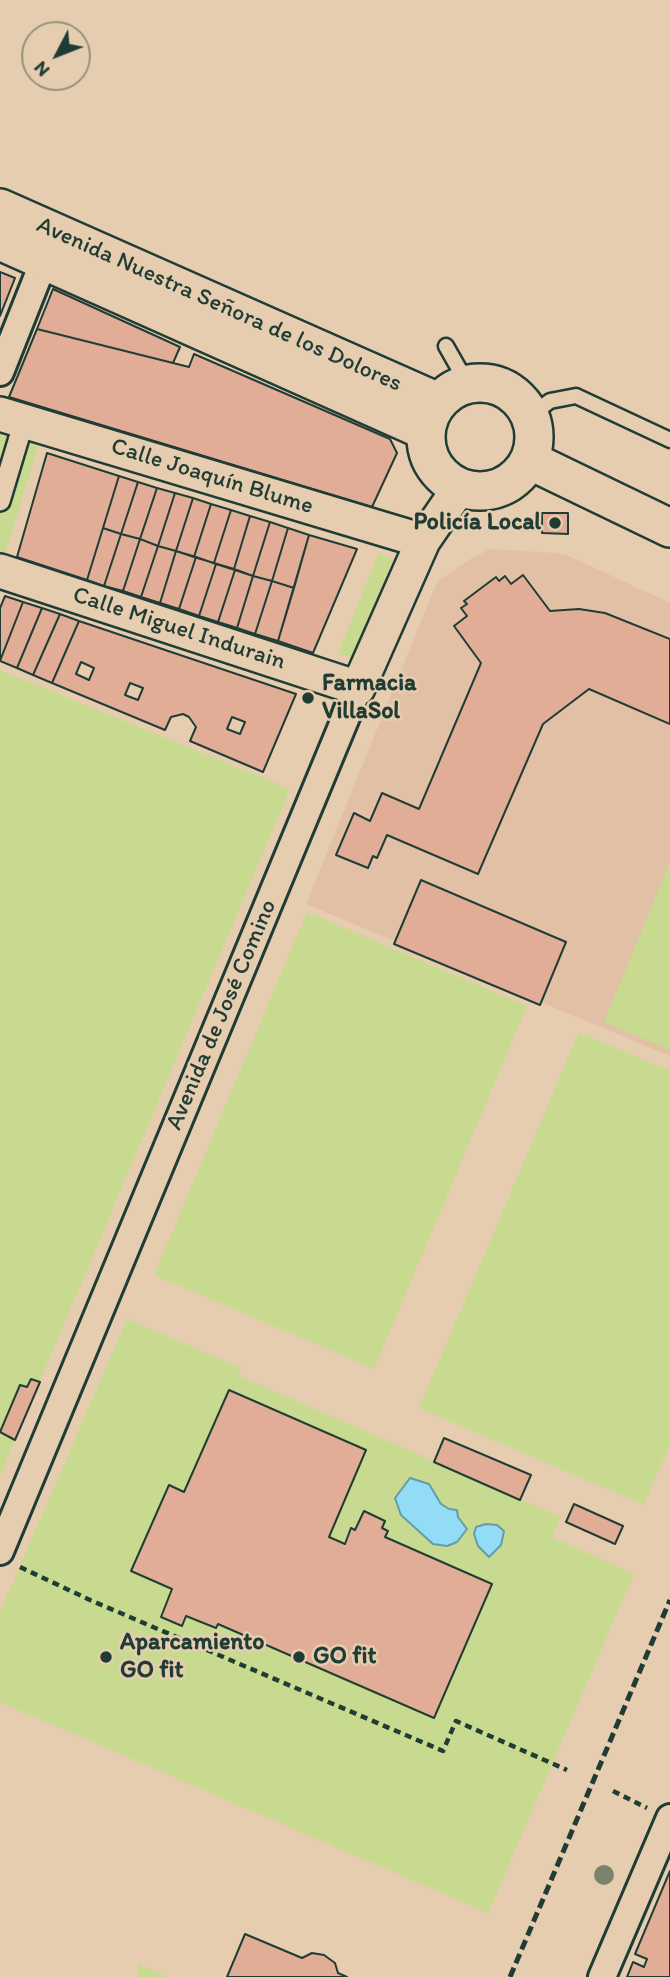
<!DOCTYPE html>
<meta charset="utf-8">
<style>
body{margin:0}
#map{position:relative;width:670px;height:1977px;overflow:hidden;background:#e7cdaf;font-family:Itim,sans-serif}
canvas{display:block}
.north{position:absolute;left:21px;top:21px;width:70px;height:70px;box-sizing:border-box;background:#e7cdaf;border:2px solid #97937e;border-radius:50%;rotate:228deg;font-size:19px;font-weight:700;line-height:28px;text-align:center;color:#1f3d34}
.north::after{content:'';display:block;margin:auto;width:24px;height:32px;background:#1f3d34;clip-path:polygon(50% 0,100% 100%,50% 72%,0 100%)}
</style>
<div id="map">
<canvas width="670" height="1977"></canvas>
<div class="north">N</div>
</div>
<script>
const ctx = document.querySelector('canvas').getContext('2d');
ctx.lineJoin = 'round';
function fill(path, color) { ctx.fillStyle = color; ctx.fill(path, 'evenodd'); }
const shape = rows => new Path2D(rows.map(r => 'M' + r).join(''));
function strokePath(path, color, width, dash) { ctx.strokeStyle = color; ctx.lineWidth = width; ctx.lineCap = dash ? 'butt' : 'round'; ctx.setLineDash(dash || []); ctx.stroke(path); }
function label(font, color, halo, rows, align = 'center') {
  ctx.font = font + ' Itim,sans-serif'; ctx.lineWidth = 5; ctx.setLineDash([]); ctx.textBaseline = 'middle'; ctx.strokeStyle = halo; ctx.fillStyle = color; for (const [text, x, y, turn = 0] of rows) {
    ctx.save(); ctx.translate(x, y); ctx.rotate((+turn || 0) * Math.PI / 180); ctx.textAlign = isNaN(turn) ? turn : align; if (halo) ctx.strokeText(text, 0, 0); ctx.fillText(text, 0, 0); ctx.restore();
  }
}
fill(shape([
 [490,549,556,553,569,556,670,603,670,1056,306,904,437,582,470,559]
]), '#e2c0a6');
fill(shape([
 [0,424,41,437,3,561,0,560],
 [379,553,393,559,352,658,338,653],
 [0,670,290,789,0,1476],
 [670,862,670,1050,604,1022],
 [307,912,527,1006,374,1369,154,1275],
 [579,1032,670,1071,670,1444,644,1505,419,1408],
 [127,1319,241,1368,238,1375,561,1517,552,1537,634,1574,488,1913,0,1702,0,1612],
 [138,1964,167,1977,138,1977]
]), '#c7da8f');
const water = shape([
 [410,1478,429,1484,441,1504,449,1509,457,1510,458,1517,467,1529,457,1542,447,1546,433,1544,401,1515,395,1498,410,1478],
 [486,1524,497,1525,504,1531,501,1545,489,1557,478,1546,474,1534,476,1527,486,1524]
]);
fill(water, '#93dcf5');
strokePath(water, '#659ca8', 2);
const building = shape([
 [0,272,15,278,0,316,0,272],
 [53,289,180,347,173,363,37,329,53,289],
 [37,329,189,367,194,354,390,439,397,453,372,507,9,397,37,329],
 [47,453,119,476,87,580,17,557,47,453],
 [119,476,138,482,121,534,103,528,119,476],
 [138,482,157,488,140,539,121,534,138,482],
 [157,488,175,493,158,546,140,539,157,488],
 [175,493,193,498,176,551,158,546,175,493],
 [193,498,211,504,194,557,176,551,193,498],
 [211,504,231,510,214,563,194,557,211,504],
 [231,510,250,516,234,569,214,563,231,510],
 [542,513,568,513,568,534,542,533,542,513],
 [250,516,270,522,253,576,234,569,250,516],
 [270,522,288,528,272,581,253,576,270,522],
 [103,528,121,534,104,586,87,580,103,528],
 [288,528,309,535,294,588,272,581,288,528],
 [121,534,140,539,123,591,104,586,121,534],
 [309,535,357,549,313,653,278,641,309,535],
 [140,539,158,546,141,597,123,591,140,539],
 [158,546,176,551,160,603,141,597,158,546],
 [176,551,196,557,179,609,160,603,176,551],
 [196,557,216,564,199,616,179,609,196,557],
 [216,564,235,570,218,622,199,616,216,564],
 [235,570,253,576,237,628,218,622,235,570],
 [523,575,550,611,579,609,605,613,670,639,670,724,589,689,543,724,478,874,387,835,377,858,373,856,368,868,336,855,354,813,370,821,382,793,419,809,481,663,454,626,467,616,461,608,467,604,464,601,496,577,499,581,505,576,511,584,523,575],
 [253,576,272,581,255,634,237,628,253,576],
 [272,581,294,588,278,641,255,634,272,581],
 [5,596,23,602,0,661,0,608,5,596],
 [23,602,42,608,17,668,0,661,23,602],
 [42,608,60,614,33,675,17,668,42,608],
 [60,614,79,621,52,683,33,675,60,614],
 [79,621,296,694,263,772,190,741,196,727,189,717,183,714,171,717,165,730,52,683,79,621],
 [81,662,94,668,89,680,76,674,81,662],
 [130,683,143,688,138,700,125,695,130,683],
 [232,717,245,722,240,734,227,729,232,717],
 [421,880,566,942,540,1005,394,944,421,880],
 [31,1379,40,1382,15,1440,0,1432,20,1385,27,1387,31,1379],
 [229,1390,366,1450,329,1537,345,1544,351,1528,355,1530,364,1511,385,1521,382,1528,388,1531,385,1537,492,1584,434,1718,218,1624,216,1628,186,1616,182,1626,161,1617,172,1589,131,1571,169,1485,184,1492,229,1390],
 [444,1438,531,1475,520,1500,434,1462,444,1438],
 [574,1504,623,1526,615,1544,566,1522,574,1504],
 [670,1871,670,1977,627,1977,633,1962,644,1967,647,1959,635,1954,670,1871],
 [245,1934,302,1958,312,1953,324,1955,335,1963,338,1973,347,1977,227,1977,245,1934]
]);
fill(building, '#e2ad97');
strokePath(building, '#1f3d34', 2);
const service = shape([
 [446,346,467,383],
 [530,416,550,401,576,396,670,440]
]);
const pedestrian = shape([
 [0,501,24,421]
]);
const minor = shape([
 [0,372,44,261],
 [0,1551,358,688],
 [602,1977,670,1818]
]);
const tertiary = shape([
 [0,414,423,541],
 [0,571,358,688,423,541,460,487]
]);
const secondary = shape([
 [0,208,438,402],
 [0,241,426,431],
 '426 437a54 54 0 1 1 108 0a54 54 0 1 1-108 0Z',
 [529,460,670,528]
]);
strokePath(service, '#1f3d34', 19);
strokePath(pedestrian, '#1f3d34', 24);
strokePath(minor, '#1f3d34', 32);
strokePath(tertiary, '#1f3d34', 38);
strokePath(secondary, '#1f3d34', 42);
strokePath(shape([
 [20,1567,90,1600,443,1751,456,1721,567,1770],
 [613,1791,647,1808]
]), '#1f3d34', 4.5, [7, 5]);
strokePath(service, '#e7cdaf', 14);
strokePath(pedestrian, '#e7cdaf', 19);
strokePath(minor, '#e7cdaf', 26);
strokePath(tertiary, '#e7cdaf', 33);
strokePath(secondary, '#e7cdaf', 37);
strokePath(shape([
 [510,1977,670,1600]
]), '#1f3d34', 5, [10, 5]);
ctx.fillStyle = '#7d826e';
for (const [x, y] of [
 [604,1875]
]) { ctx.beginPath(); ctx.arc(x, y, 10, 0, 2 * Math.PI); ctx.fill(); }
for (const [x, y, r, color] of [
 [555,523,7,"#1f3d34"],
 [308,698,7,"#1f3d34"],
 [106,1657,7,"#1f3d34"],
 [299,1657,7,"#1f3d34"]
]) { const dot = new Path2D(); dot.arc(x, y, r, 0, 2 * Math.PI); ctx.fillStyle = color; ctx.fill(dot); strokePath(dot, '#e7cdaf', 2.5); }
label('24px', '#1f3d34', '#e7cdaf', [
 ["Avenida Nuestra Señora de los Dolores",219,305,24],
 ["Calle Joaquín Blume",212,477,17],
 ["Calle Miguel Indurain",179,629,18],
 ["Avenida de José Comino",222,1015,-67]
]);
label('bold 24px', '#1f3d34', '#e7cdaf', [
 ["Policía Local",541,523,"right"],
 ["Farmacia",322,684],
 ["VillaSol",322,712],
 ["Aparcamiento",120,1643],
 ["GO fit",120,1671],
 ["GO fit",313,1657]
], 'left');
</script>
